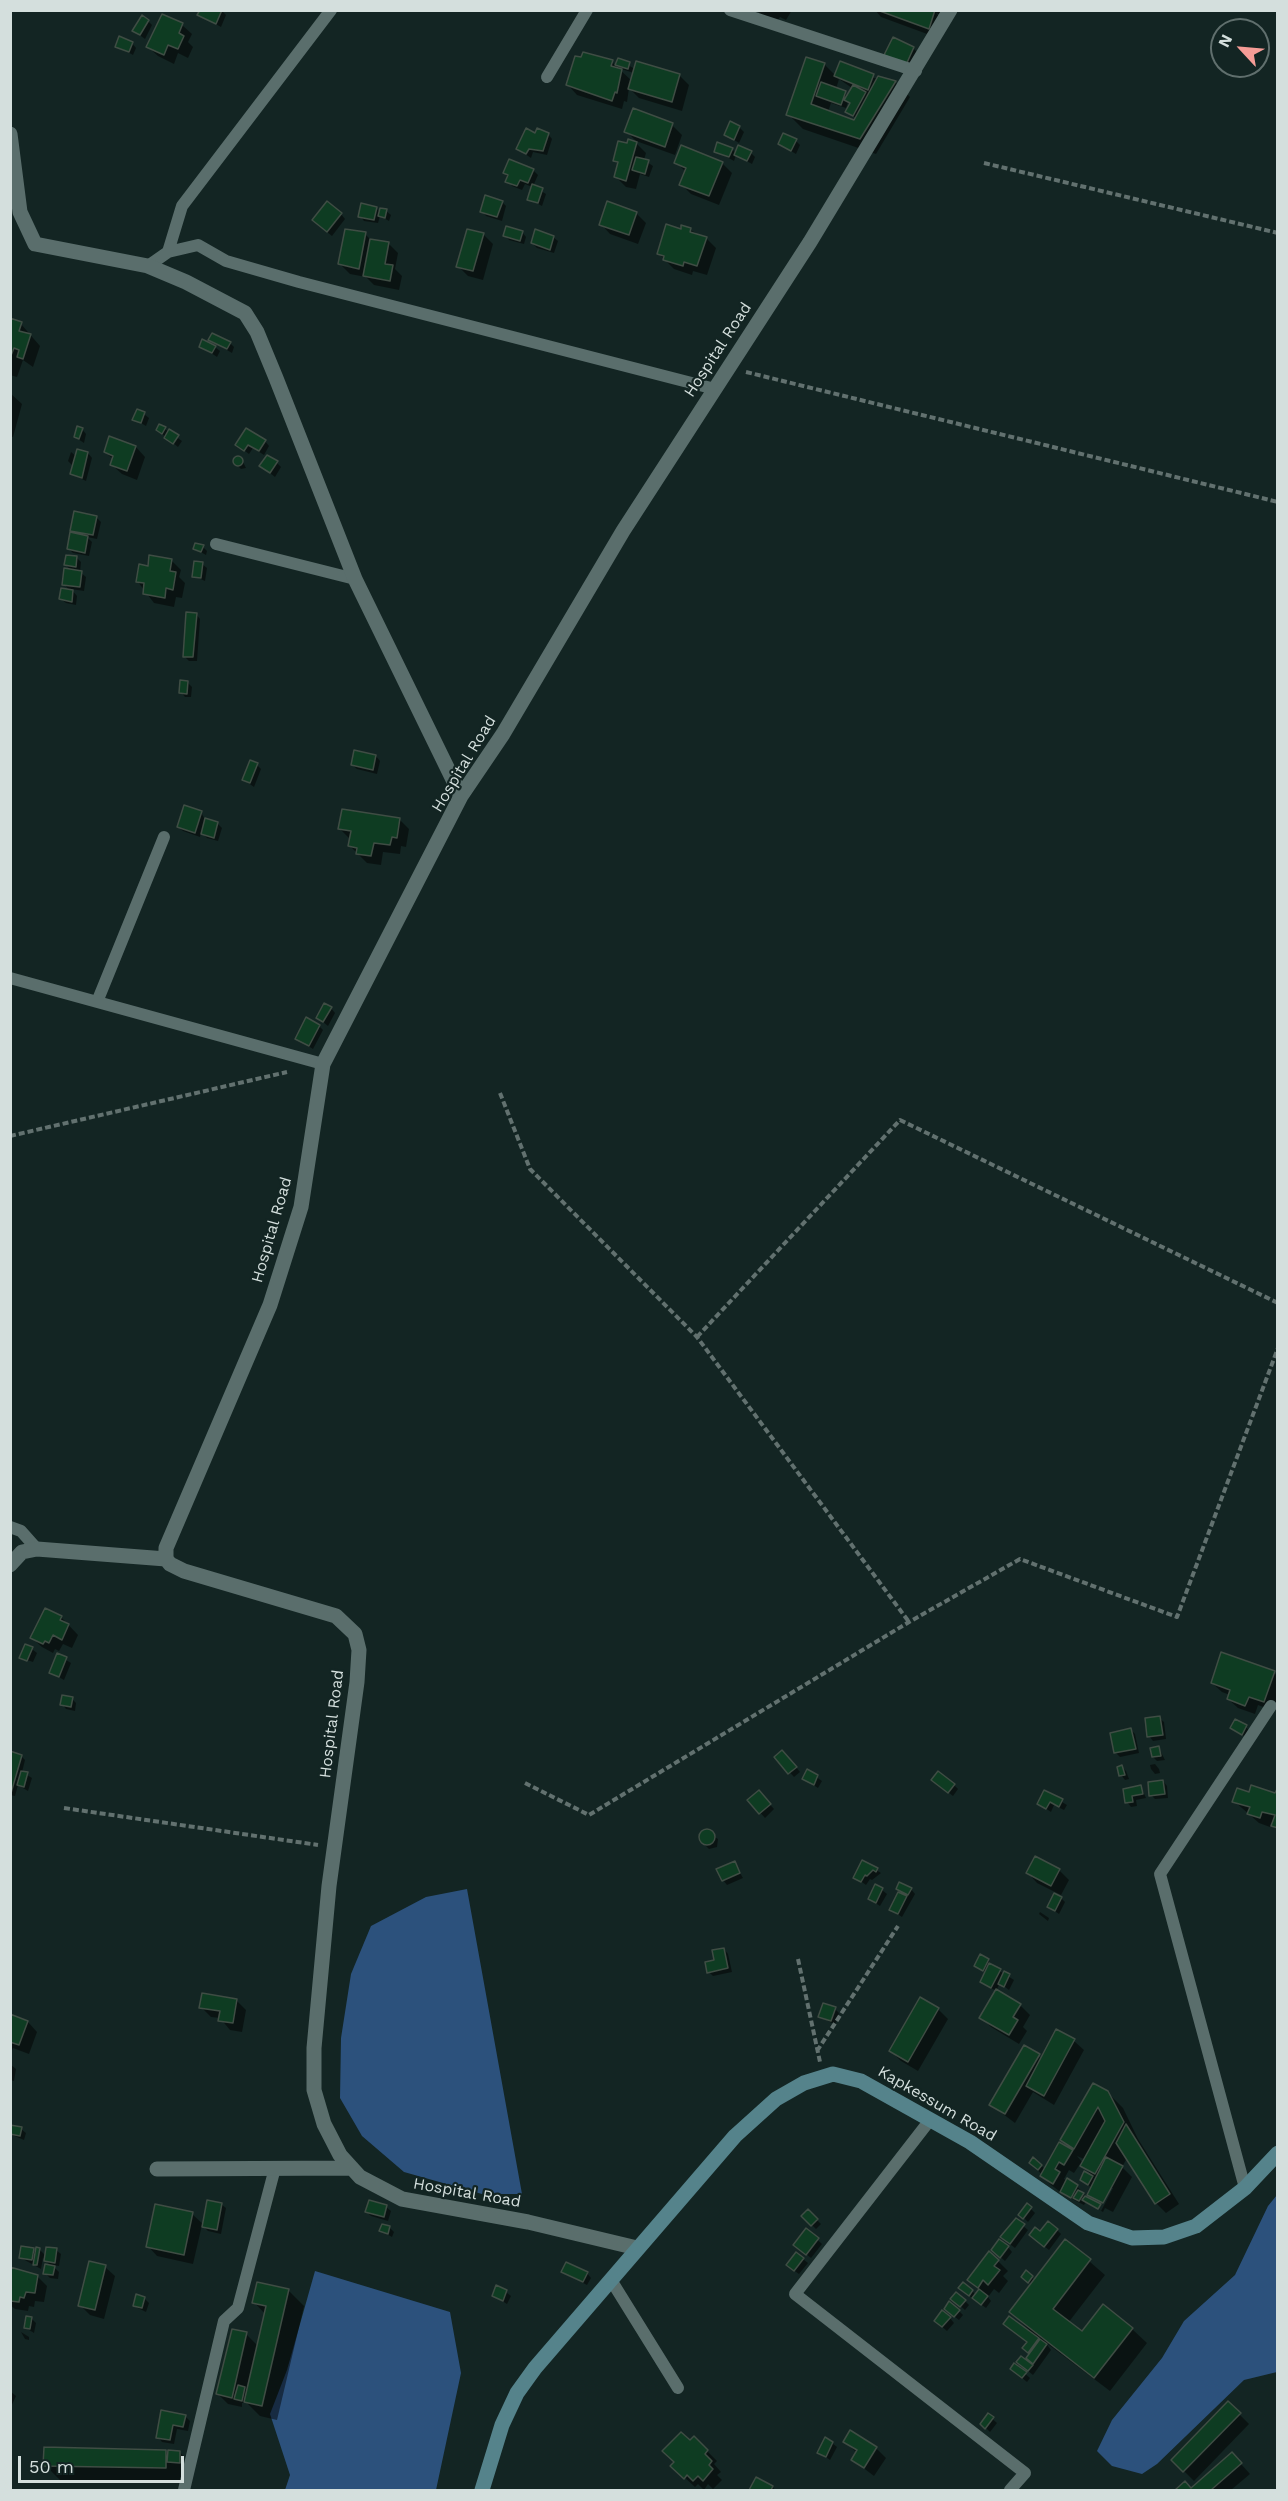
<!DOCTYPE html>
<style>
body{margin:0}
#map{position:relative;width:1288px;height:2501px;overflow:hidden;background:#132523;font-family:"Work Sans",sans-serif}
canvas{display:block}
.frame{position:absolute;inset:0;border:12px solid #d4dfdd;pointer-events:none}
.north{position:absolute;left:1210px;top:18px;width:60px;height:60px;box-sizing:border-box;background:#132523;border:2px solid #606f6d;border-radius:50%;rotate:296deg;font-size:16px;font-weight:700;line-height:24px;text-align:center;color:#d4dfdd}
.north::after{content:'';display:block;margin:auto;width:21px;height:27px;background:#f59c96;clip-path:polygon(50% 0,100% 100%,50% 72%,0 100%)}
.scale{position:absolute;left:18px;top:2456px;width:166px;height:27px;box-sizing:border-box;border:3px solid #d4dfdd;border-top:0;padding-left:8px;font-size:18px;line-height:21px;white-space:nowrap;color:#d4dfdd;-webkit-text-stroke:4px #132523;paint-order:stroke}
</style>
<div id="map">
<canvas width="1288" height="2501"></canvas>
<div class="frame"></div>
<div class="north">N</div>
<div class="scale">50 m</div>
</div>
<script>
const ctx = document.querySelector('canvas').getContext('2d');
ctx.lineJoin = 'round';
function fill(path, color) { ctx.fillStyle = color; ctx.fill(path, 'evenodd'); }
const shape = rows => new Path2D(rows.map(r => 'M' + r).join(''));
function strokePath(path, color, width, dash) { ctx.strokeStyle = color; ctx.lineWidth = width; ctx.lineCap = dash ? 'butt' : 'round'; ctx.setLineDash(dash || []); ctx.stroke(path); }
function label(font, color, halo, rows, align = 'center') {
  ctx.font = font + ' "Work Sans",sans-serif'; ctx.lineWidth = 4.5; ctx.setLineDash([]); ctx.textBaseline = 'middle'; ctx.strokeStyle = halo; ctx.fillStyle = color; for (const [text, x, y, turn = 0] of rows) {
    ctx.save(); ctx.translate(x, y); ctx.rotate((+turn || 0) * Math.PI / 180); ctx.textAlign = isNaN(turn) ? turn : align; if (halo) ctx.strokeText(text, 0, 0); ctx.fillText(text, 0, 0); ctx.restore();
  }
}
fill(shape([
 [467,1889,522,2194,482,2194,404,2172,362,2136,340,2098,341,2038,351,1974,371,1926,426,1897],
 [1277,2195,1277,2372,1244,2380,1157,2464,1142,2474,1112,2466,1097,2451,1112,2420,1162,2358,1184,2321,1235,2275,1268,2206],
 [315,2271,450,2312,461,2373,436,2490,285,2490,290,2475,270,2414,287,2370]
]), '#2c517c');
fill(shape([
 [756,10,792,10,786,20,780,17,775,25],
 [875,10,950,10,948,17,936,13,944,21,938,38,881,17],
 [222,11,226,15,221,27,199,15],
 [148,21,152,25,145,39,134,31],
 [182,25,192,34,188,42,193,47,188,58,178,53,174,64,158,56,148,47],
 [132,43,136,48,133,55,117,46],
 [913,48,917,52,910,69,890,59],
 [619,60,635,69,679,75,689,85,682,111,639,98,629,88,627,102,624,101,622,109,577,95,568,85,612,62,616,66],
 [618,68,634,73,632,81],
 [841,63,877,79,895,82,910,97,876,154,803,129,788,114,824,64,836,76],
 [839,79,852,88,848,95,836,89],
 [848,102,851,105,847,112,856,118,854,122,828,112,831,103,846,108],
 [634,110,672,125,682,135,675,155,636,141,626,131],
 [739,127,744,132,739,143,726,135],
 [548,134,552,139,547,155,533,152,531,158,518,149,536,135],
 [796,141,800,145,796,154,779,144],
 [620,142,636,143,646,153,644,160,653,166,649,177,640,174,636,189,626,187,616,177,619,165,615,160],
 [732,149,736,153,751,153,755,157,752,164,736,155,734,161,716,151],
 [676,162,722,163,732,173,719,205,691,194,681,184,686,172],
 [533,170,538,175,533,186,546,194,542,206,529,199,532,187,525,184,522,190,512,186,505,173],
 [502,202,506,206,502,221,486,216,482,211],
 [376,208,380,212,386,211,391,215,389,221,380,216,378,223,364,221,360,216],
 [636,213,646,223,638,244,610,234,601,224],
 [341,214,345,219,332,236,318,225],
 [690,230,706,238,716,248,707,275,693,271,692,275,674,269,658,253,682,231],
 [522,232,526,237,524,244,509,240,505,235],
 [365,234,372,241,388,243,398,253,395,269,402,276,399,290,374,285,366,277,350,274,340,264],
 [483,234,493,244,483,280,468,276,458,266],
 [553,237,558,241,554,253,537,248,532,243],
 [10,320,21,324,40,346,33,367,23,360,17,377,10,375],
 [210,340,230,343,234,347,232,353],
 [201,346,215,347,220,351,217,357],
 [10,393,22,404,13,437,10,436],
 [144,414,149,418,146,426,134,419],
 [82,429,86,434,84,443,75,437],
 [165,429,182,441,178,447,157,430],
 [265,441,269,446,264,455,253,448,249,454,237,445],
 [136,447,145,457,137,480,122,474,112,465,114,460,105,452],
 [71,452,76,456,88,453,92,458,86,481,71,474,73,466,68,461],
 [236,458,241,458,246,468,241,469,236,464],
 [277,463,281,467,275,477,261,466],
 [96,517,101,522,97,539,87,537,92,542,89,556,73,553,69,549,77,535,72,530],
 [203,547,207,551,206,555,195,549],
 [76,557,81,562,80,572,86,577,84,591,71,589,77,596,76,605,66,603,61,599,70,591,64,584,72,571,66,565],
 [171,560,181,570,179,577,185,583,182,598,176,597,174,607,154,603,138,582,149,568],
 [202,564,207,568,205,581,194,576],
 [196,614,200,619,197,661,189,661,184,656],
 [187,682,192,687,191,697,185,697,181,692],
 [376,756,380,761,377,774,357,769,352,765],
 [257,765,261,769,254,787,244,780],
 [201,812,205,820,217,823,222,828,218,841,207,838,201,832,200,837,183,831,178,827],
 [399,819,409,829,406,847,401,846,400,854,383,852,381,865,367,863,350,846,350,839,340,829],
 [331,1008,335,1013,328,1026,318,1018],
 [319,1026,323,1030,313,1049,297,1039],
 [61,1617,78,1635,72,1648,63,1644,59,1651,55,1649,53,1653,42,1647,32,1638],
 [32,1649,37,1653,33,1662,24,1659,24,1661,21,1658],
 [58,1655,71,1663,64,1680,50,1672],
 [1274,1673,1278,1676,1278,1700,1274,1711,1258,1705,1255,1714,1238,1708,1228,1699,1230,1695,1222,1692,1212,1683],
 [72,1699,76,1703,75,1711,66,1709,62,1704],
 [1159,1718,1164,1722,1166,1739,1153,1741,1149,1736],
 [1236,1721,1251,1731,1247,1738,1232,1728],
 [1131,1730,1135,1734,1139,1753,1120,1757,1116,1753],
 [1159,1748,1165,1760,1157,1761,1153,1757],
 [10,1756,21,1756,25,1760,22,1772,32,1778,28,1791,18,1785,15,1796,10,1795],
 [787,1756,800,1772,794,1777,776,1757],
 [1155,1764,1159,1769,1160,1773,1155,1774,1151,1769,1150,1765],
 [1122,1767,1126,1771,1129,1779,1125,1780,1121,1775],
 [808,1771,822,1781,818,1788,804,1779],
 [1163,1781,1167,1786,1168,1798,1155,1799,1151,1795],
 [938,1784,954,1785,958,1789,953,1796],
 [1141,1787,1146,1798,1136,1800,1137,1806,1131,1807,1127,1802,1125,1790],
 [1045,1792,1067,1805,1064,1810,1054,1805,1051,1812,1039,1804],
 [1278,1792,1278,1830,1271,1823,1270,1827,1259,1823,1234,1801,1250,1794,1276,1795],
 [763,1797,774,1809,765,1818,749,1800],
 [705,1831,718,1839,717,1847,709,1849,701,1841,700,1837],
 [863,1862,881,1873,872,1880,870,1879,866,1885,855,1877],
 [734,1863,743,1878,727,1885,723,1880],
 [1059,1870,1069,1880,1061,1895,1037,1883,1028,1873],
 [898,1889,911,1889,915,1894,902,1917,891,1910,900,1891],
 [882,1890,887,1894,880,1906,869,1899],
 [1061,1898,1065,1902,1059,1914,1049,1907],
 [1040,1912,1049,1918,1048,1921,1039,1914],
 [724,1949,728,1954,732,1972,713,1976,709,1972],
 [988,1960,992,1966,1014,1980,1009,1990,1000,1983,996,1991,982,1982,986,1973,976,1966],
 [236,2000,246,2010,242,2032,230,2030,220,2018,211,2017,201,2007],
 [1020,2005,1030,2015,1023,2027,1027,2031,1019,2044,991,2027,981,2017],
 [835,2009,839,2013,835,2025,820,2016],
 [938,2009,948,2019,918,2071,901,2061,891,2051],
 [10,2016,28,2022,37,2032,29,2054,13,2048,10,2055],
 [1074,2041,1084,2050,1054,2105,1033,2092,1015,2123,991,2105,1025,2047,1042,2059],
 [10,2064,16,2069,14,2081,10,2080],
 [1107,2092,1123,2108,1138,2139,1179,2204,1166,2213,1156,2203,1127,2158,1122,2167,1132,2177,1113,2212,1105,2208,1103,2212,1086,2202,1084,2205,1066,2196,1051,2185,1035,2167,1033,2159,1045,2169,1071,2150,1062,2140],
 [1077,2156,1086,2160,1083,2163],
 [1080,2164,1094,2177,1085,2173,1081,2180,1092,2188,1088,2194,1098,2203,1088,2199,1077,2186,1064,2179,1069,2170,1074,2173],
 [1109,2188,1113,2188,1101,2211,1099,2209],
 [21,2129,26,2133,24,2140,10,2134],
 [221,2204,226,2208,221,2234,208,2231,202,2225,193,2264,157,2256,148,2246,192,2214,204,2225],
 [1027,2205,1035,2213,1028,2222,1020,2214],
 [386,2207,391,2211,388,2221,371,2216,367,2212],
 [808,2211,821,2224,816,2229,803,2216],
 [1016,2220,1028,2230,1015,2248,1007,2242],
 [389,2227,394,2232,392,2237,381,2231],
 [807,2230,822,2244,811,2258,800,2249],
 [1057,2230,1061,2234,1049,2250,1035,2239,1040,2233],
 [1066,2241,1105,2275,1068,2323,1082,2334,1132,2329,1147,2343,1110,2391,1045,2342,1051,2350,1033,2375,1023,2367,1031,2354,1024,2348,1028,2343,1029,2330,1011,2312,1032,2285,1027,2281,1026,2273,1035,2280],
 [1008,2247,1012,2252,1005,2261,997,2254],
 [33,2249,36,2253,39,2249,46,2256,56,2250,61,2254,59,2266,52,2265,59,2272,58,2279,50,2278,45,2273,52,2267,43,2258,41,2269,21,2258],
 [803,2259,808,2263,799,2274,792,2269],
 [998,2261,1008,2271,1003,2276,1008,2281,999,2293,994,2289,988,2297,991,2301,986,2308,964,2292,972,2291,976,2295,980,2290,969,2280],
 [105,2267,115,2276,104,2319,90,2315,80,2305],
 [10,2270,25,2271,37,2276,47,2286,44,2302,35,2301,34,2307,29,2306,28,2311,15,2309,10,2305],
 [563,2272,587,2273,591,2278,587,2285],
 [258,2284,289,2291,304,2306,277,2420,260,2416,247,2403,242,2403,242,2407,228,2404,218,2394,246,2334,258,2346,265,2314,254,2302],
 [506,2292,511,2296,507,2304,493,2295],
 [144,2298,149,2303,146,2312,134,2306],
 [965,2301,969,2305,965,2310,957,2303],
 [959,2311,963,2315,959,2320,950,2313],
 [31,2318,36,2323,34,2333,26,2328],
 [950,2318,954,2323,947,2331,940,2325],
 [21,2332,29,2337,29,2340,25,2339],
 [1015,2365,1030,2378,1027,2382,1016,2373],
 [10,2391,16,2396,10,2409],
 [1228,2403,1249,2424,1194,2481,1173,2460],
 [163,2412,185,2416,190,2421,188,2431,177,2429,174,2444,162,2442,158,2437],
 [988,2415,997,2423,990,2432,982,2424],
 [694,2438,717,2461,714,2464,721,2472,717,2475,722,2480,713,2489,708,2484,704,2490,698,2484,695,2487,672,2466],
 [845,2442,876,2448,886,2458,874,2476,853,2460,857,2453],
 [832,2443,837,2447,830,2460,819,2452],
 [166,2452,169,2455,180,2452,184,2457,180,2483,60,2480,45,2465],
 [1232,2454,1250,2474,1231,2490,1178,2490,1192,2490],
 [756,2479,772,2487,776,2490,750,2490]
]), '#0007');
const building = shape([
 [200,10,222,10,216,24,197,15,200,10],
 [877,10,935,10,929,29,877,10],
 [162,14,183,23,179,33,184,36,178,49,168,45,164,55,146,47,162,14],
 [142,15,149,20,140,35,132,31,142,15],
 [119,36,133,42,129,52,115,47,119,36],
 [893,37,914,47,906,65,884,55,893,37],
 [583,52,613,60,611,66,622,69,617,93,615,92,612,101,566,85,575,56,581,57,583,52],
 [806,57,825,63,811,104,854,120,878,76,896,81,860,139,786,115,806,57],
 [618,58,630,62,628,69,615,65,618,58],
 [636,61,680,74,672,102,628,89,636,61],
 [840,61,874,74,868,90,834,76,840,61],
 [821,82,846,91,841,105,816,96,821,82],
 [853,85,866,92,853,116,845,112,850,103,844,100,853,85],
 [633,108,673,123,665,147,624,132,633,108],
 [730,121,740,126,734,140,724,135,730,121],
 [526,128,535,133,537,128,549,133,543,151,529,149,526,154,516,149,526,128],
 [783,133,797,139,791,151,778,144,783,133],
 [628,139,637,142,626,181,614,177,618,162,613,161,618,141,627,143,628,139],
 [717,142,733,148,729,157,714,152,717,142],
 [681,145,723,162,709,196,679,185,686,168,674,163,681,145],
 [738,145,752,151,747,161,734,155,738,145],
 [636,157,649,160,645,174,632,170,636,157],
 [509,159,534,169,528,183,520,180,517,186,505,182,508,175,503,173,509,159],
 [532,184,543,188,538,203,527,200,532,184],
 [485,195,503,201,497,217,480,212,485,195],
 [327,201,342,213,327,232,312,220,327,201],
 [607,201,637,212,629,235,599,225,607,201],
 [361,203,377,207,374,220,358,217,361,203],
 [380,208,387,209,385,218,378,216,380,208],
 [666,224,681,229,681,225,691,228,690,232,707,237,697,266,684,262,683,266,663,260,664,256,657,254,666,224],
 [506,226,523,231,520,241,503,236,506,226],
 [345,229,366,232,359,269,338,264,345,229],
 [467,229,484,233,473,271,456,267,467,229],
 [535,229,554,236,550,250,531,243,535,229],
 [370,239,389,242,385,264,393,265,390,281,363,276,370,239],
 [10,318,22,322,19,331,31,334,23,359,17,357,19,350,14,348,10,358,10,318],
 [212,333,231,342,227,349,208,340,212,333],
 [202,339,216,346,212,353,199,347,202,339],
 [137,409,145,412,141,423,132,420,137,409],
 [159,424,166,427,162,434,156,430,159,424],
 [77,426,83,428,79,439,74,437,77,426],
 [246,428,266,440,259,451,248,445,244,451,235,445,246,428],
 [169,429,179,435,173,444,164,438,169,429],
 [109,436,136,446,127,471,110,465,113,456,104,452,109,436],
 [77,449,88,452,82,478,70,474,77,449],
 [267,455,278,461,270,473,259,466,267,455],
 '233 461a5 5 0 1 1 10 0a5 5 0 1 1-10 0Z',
 [74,511,97,516,93,535,70,531,74,511],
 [70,532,88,536,85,553,67,549,70,532],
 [195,543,204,545,201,552,193,549,195,543],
 [66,555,77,556,76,567,64,565,66,555],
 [149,555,172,559,170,571,176,572,173,590,166,588,165,598,143,594,144,583,136,582,139,564,148,566,149,555],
 [194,561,203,562,201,578,192,577,194,561],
 [64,568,82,571,80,587,62,585,64,568],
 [61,588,73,590,72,602,59,599,61,588],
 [186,612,197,613,193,657,183,657,186,612],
 [180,680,188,681,187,694,179,693,180,680],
 [354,750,376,755,373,770,351,765,354,750],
 [250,760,258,763,250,783,242,780,250,760],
 [184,805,202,811,195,833,177,827,184,805],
 [342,809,400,818,397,838,392,837,390,845,374,843,371,856,356,854,357,848,348,846,351,831,338,829,342,809],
 [205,818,218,822,214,838,201,834,205,818],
 [324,1003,332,1007,323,1022,316,1018,324,1003],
 [306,1017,320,1025,309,1046,295,1039,306,1017],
 [45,1608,62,1616,60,1620,69,1624,62,1640,53,1635,49,1643,45,1641,43,1644,30,1638,45,1608],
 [25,1644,33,1647,27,1661,19,1658,25,1644],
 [1221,1652,1275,1671,1264,1702,1249,1697,1245,1706,1227,1699,1230,1690,1211,1683,1221,1652],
 [57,1653,67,1657,59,1677,49,1673,57,1653],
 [62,1695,73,1697,71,1707,60,1705,62,1695],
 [1160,1716,1163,1735,1147,1737,1145,1718,1160,1716],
 [1235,1719,1247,1725,1242,1735,1230,1728,1235,1719],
 [1131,1728,1136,1749,1114,1753,1110,1733,1131,1728],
 [1159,1746,1161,1756,1152,1757,1150,1748,1159,1746],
 [782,1750,797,1767,788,1774,774,1757,782,1750],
 [10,1751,22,1755,11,1793,10,1792,10,1751],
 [1122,1765,1125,1775,1119,1776,1117,1767,1122,1765],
 [807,1769,818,1775,814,1785,802,1779,807,1769],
 [21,1771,28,1772,24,1787,17,1785,21,1771],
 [938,1771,955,1784,948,1793,931,1780,938,1771],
 [1163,1780,1165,1794,1149,1796,1148,1782,1163,1780],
 [1141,1785,1143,1794,1132,1796,1133,1802,1125,1803,1123,1789,1141,1785],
 [1251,1785,1275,1793,1278,1787,1278,1828,1271,1826,1275,1815,1262,1812,1260,1818,1247,1814,1250,1807,1232,1802,1237,1788,1249,1792,1251,1785],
 [759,1790,771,1804,759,1814,747,1800,759,1790],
 [1044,1790,1063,1799,1059,1807,1050,1802,1046,1809,1037,1804,1044,1790],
 '699 1837a8 8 0 1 1 16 0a8 8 0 1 1-16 0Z',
 [1035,1856,1060,1869,1051,1886,1026,1873,1035,1856],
 [862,1860,878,1868,876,1872,873,1870,867,1876,865,1875,861,1882,853,1878,862,1860],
 [735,1861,740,1873,722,1881,716,1869,735,1861],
 [899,1882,912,1888,908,1895,896,1889,899,1882],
 [875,1884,883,1888,876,1903,868,1899,875,1884],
 [898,1892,907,1896,898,1914,889,1910,898,1892],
 [1054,1893,1062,1897,1055,1911,1047,1907,1054,1893],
 [724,1948,728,1968,707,1973,705,1962,714,1960,712,1950,724,1948],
 [980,1954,989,1959,983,1971,974,1966,980,1954],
 [989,1963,1001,1969,991,1988,980,1982,989,1963],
 [1004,1971,1010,1974,1004,1987,998,1984,1004,1971],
 [996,1989,1021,2004,1013,2017,1018,2020,1009,2035,979,2018,996,1989],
 [202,1993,237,1999,233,2023,218,2021,220,2011,199,2008,202,1993],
 [920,1997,939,2008,908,2062,889,2051,920,1997],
 [823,2003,836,2007,831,2021,818,2017,823,2003],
 [10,2014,28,2021,19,2045,10,2042,10,2014],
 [1056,2029,1075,2039,1044,2096,1026,2086,1056,2029],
 [1024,2045,1040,2054,1005,2114,989,2105,1024,2045],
 [1093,2083,1108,2091,1124,2122,1095,2174,1080,2166,1105,2121,1098,2107,1074,2149,1060,2140,1093,2083],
 [1126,2124,1170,2194,1155,2204,1116,2143,1126,2124],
 [10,2125,22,2127,20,2136,10,2134,10,2125],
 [1059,2142,1073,2150,1064,2165,1059,2162,1055,2169,1060,2172,1053,2184,1040,2176,1059,2142],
 [1033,2157,1042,2165,1038,2170,1029,2163,1033,2157],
 [1106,2157,1123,2166,1103,2203,1087,2195,1106,2157],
 [1084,2171,1093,2176,1088,2185,1080,2180,1084,2171],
 [1067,2178,1078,2185,1071,2198,1060,2192,1067,2178],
 [1078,2190,1084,2193,1079,2201,1073,2198,1078,2190],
 [1085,2196,1101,2204,1098,2209,1082,2200,1085,2196],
 [207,2200,222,2203,217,2230,202,2227,207,2200],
 [369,2200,387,2205,384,2217,365,2212,369,2200],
 [1027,2203,1032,2207,1023,2219,1018,2215,1027,2203],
 [155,2204,193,2212,184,2255,146,2247,155,2204],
 [808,2209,818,2219,811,2226,801,2216,808,2209],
 [1016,2218,1025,2224,1010,2244,1000,2237,1016,2218],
 [1048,2221,1058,2229,1044,2247,1029,2235,1035,2227,1040,2231,1048,2221],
 [382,2224,390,2226,388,2234,379,2231,382,2224],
 [806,2228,819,2238,806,2255,793,2245,806,2228],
 [999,2239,1009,2246,1000,2258,991,2250,999,2239],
 [1065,2239,1091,2259,1053,2309,1082,2331,1103,2304,1133,2328,1094,2378,1009,2312,1065,2239],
 [21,2246,34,2248,32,2260,19,2258,21,2246],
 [36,2247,40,2248,37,2265,33,2265,36,2247],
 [46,2247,57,2248,55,2263,44,2261,46,2247],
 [989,2251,999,2260,994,2266,1000,2270,988,2285,983,2280,978,2288,967,2280,989,2251],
 [796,2252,804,2258,794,2271,786,2265,796,2252],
 [89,2261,106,2265,95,2310,78,2306,89,2261],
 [566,2262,588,2272,583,2282,561,2272,566,2262],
 [45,2264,55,2266,53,2275,43,2274,45,2264],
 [10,2267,38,2275,35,2293,26,2292,24,2298,20,2297,19,2302,10,2301,10,2267],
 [1026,2270,1033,2276,1028,2283,1021,2277,1026,2270],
 [257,2282,289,2289,262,2406,244,2402,266,2306,252,2303,257,2282],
 [963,2282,973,2290,969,2296,958,2288,963,2282],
 [496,2285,507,2290,503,2301,492,2296,496,2285],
 [979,2289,988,2296,981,2305,972,2298,979,2289],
 [956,2292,966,2300,960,2307,950,2299,956,2292],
 [136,2294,145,2297,142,2308,133,2306,136,2294],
 [949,2301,960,2310,954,2317,944,2309,949,2301],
 [942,2310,951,2317,942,2327,934,2321,942,2310],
 [26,2316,32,2317,30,2329,24,2328,26,2316],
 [1009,2316,1039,2338,1028,2353,1022,2348,1027,2342,1003,2324,1009,2316],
 [232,2329,247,2332,232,2398,216,2394,232,2329],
 [1040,2339,1047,2344,1033,2364,1026,2358,1040,2339],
 [1021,2356,1033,2365,1028,2371,1016,2362,1021,2356],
 [1014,2363,1027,2372,1022,2378,1010,2369,1014,2363],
 [238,2385,245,2387,242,2401,234,2399,238,2385],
 [1228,2401,1241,2413,1183,2472,1171,2460,1228,2401],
 [161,2410,186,2415,183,2427,173,2425,170,2440,156,2438,161,2410],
 [988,2413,994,2417,985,2429,980,2424,988,2413],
 [850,2430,877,2447,864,2468,851,2460,857,2450,843,2442,850,2430],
 [681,2432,690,2440,694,2436,708,2450,705,2454,712,2461,709,2465,713,2469,703,2481,698,2476,693,2481,687,2475,684,2479,670,2466,674,2462,662,2451,681,2432],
 [825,2437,833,2442,826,2457,817,2453,825,2437],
 [44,2447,166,2450,166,2468,43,2466,44,2447],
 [168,2450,180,2451,180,2463,167,2462,168,2450],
 [1232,2452,1242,2463,1211,2490,1175,2490,1185,2481,1191,2488,1232,2452],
 [756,2477,773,2486,771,2490,749,2490,756,2477]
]);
fill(building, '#0e3c22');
strokePath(building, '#3f4d44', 1.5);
strokePath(shape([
 [984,163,1278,233],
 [746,372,1278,502],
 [500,1093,530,1169,697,1337,909,1622],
 [10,1136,287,1072],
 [697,1337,900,1120,1278,1303],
 [525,1783,589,1815,909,1622,1020,1559,1177,1617,1278,1348],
 [64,1808,318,1845],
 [798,1959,820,2062],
 [817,2051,898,1926]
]), '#62716f', 4, [6, 3]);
strokePath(shape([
 [730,10,916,71],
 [547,77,587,10],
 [168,252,182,206,331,10],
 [148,266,168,252,198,245,226,261,299,282,715,389],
 [216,544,355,579],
 [10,978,323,1064],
 [97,1002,164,837],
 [10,1527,21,1531,37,1549],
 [930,2120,795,2294,1025,2473,1010,2490],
 [1245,2188,1160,1874,1271,1706],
 [611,2280,678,2388],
 [184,2490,224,2321,238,2308,275,2168]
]), '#5a6e6c', 12);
strokePath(shape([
 [10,134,20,212,35,244,148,266,186,282,245,313,257,332,276,378,355,579,461,796],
 [10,1565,22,1552,37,1549,166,1559],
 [157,2169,352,2168],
 [637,2248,528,2222,402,2199,360,2177,340,2155,324,2124,314,2090,314,2048,329,1886,357,1682,359,1650,355,1634,336,1616,184,1571,170,1564,166,1559,166,1548,270,1305,301,1207,323,1064,461,796,503,734,623,531,810,242,950,10]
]), '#5a6e6c', 15);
strokePath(shape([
 [482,2490,502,2425,517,2393,535,2368,735,2136,776,2099,804,2083,833,2074,861,2081,970,2142,1088,2223,1132,2238,1164,2237,1196,2226,1245,2188,1278,2153]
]), '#55838b', 15);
label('16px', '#d4dfdd', '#132523', [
 ["Hospital Road",718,350,-57],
 ["Hospital Road",464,764,-59],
 ["Hospital Road",272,1230,-74],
 ["Hospital Road",332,1724,-83],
 ["Kapkessum Road",937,2104,30],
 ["Hospital Road",467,2193,10]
]);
</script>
